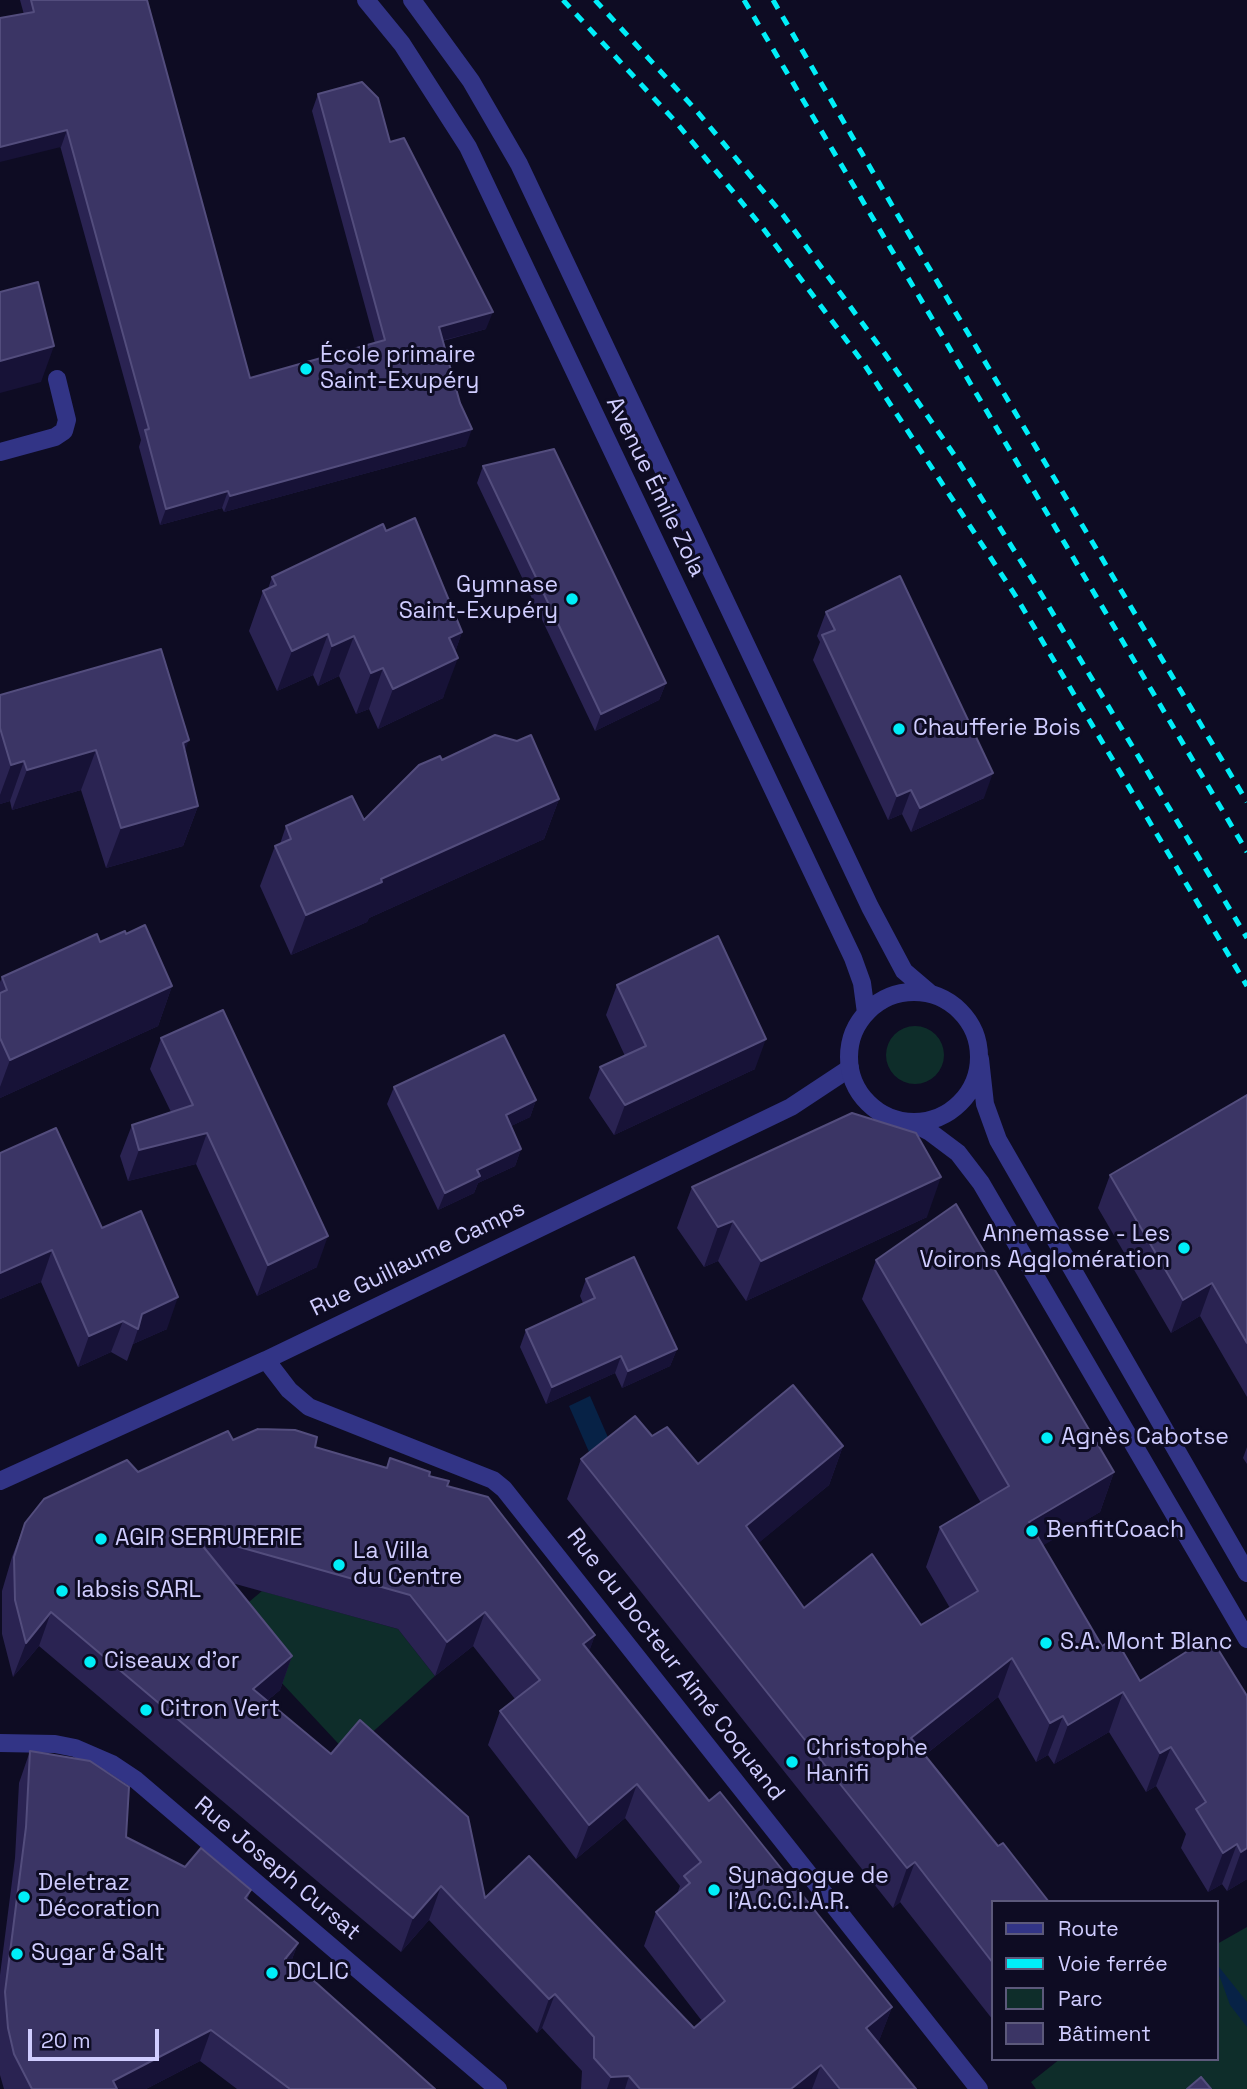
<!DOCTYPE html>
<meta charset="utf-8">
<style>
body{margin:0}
#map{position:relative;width:1247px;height:2089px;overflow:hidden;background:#0e0c23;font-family:"Space Grotesk",sans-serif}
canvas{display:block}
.legend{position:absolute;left:991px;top:1900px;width:228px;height:161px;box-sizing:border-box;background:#0e0c23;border:2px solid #5c597b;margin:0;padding:9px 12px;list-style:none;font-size:21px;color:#d0cdff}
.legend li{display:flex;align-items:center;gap:14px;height:35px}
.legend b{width:35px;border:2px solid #5c597b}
.scale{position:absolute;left:28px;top:2029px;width:131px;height:32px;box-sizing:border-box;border:4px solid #d0cdff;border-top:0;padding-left:9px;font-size:21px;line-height:24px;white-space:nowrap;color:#d0cdff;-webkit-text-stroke:5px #0e0c23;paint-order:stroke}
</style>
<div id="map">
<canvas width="1247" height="2089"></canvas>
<ul class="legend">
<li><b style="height:9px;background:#323486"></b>Route</li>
<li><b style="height:9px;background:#00eef8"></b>Voie ferrée</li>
<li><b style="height:19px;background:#0e2d2a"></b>Parc</li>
<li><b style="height:19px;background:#3b3565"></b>Bâtiment</li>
</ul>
<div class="scale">20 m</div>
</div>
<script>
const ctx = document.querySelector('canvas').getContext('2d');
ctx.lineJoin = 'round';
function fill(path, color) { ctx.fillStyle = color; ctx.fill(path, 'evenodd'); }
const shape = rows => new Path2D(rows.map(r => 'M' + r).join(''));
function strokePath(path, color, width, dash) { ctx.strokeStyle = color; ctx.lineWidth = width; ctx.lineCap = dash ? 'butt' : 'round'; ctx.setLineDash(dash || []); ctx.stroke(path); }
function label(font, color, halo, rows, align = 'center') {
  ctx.font = font + ' "Space Grotesk",sans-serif'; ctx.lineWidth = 6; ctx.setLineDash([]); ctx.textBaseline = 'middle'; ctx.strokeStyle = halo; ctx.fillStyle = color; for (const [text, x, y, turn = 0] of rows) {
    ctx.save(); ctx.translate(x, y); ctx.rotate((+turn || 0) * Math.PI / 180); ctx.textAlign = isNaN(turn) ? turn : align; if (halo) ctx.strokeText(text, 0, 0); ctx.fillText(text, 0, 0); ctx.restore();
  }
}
fill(shape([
 '886 1055a29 29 0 1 1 58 0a29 29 0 1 1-58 0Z',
 [262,1591,398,1629,435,1676,348,1754,225,1622],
 [1247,1927,1247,2089,1036,2089,1031,2082,1060,2059,1217,2059,1217,1944]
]), '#0e2d2a');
fill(shape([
 [590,1396,610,1442,589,1452,569,1406],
 [1219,1967,1247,2002,1247,2027,1230,2005,1217,1969]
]), '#072246');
strokePath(shape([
 [0,452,55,437,64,431,67,420,57,379],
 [266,1360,289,1390,309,1407,493,1480,504,1489,979,2089],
 [0,1481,266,1360,791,1107,850,1068],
 [0,1743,55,1744,75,1748,112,1764,136,1780,498,2089]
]), '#323486', 18);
strokePath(shape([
 [366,0,402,44,468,147,853,958,862,983,866,1013],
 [412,0,471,81,519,164,870,907,904,971,931,994],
 '849 1057a65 65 0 1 1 130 0a65 65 0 1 1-130 0Z',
 [980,1059,985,1104,998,1140,1247,1573],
 [910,1122,930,1132,958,1153,981,1183,1247,1639]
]), '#323486', 18);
strokePath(shape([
 [563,0,675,121,762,227,864,364,1015,595,1247,986],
 [595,0,695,109,783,215,885,354,957,459,1037,587,1247,938],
 [744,0,1247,852],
 [773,0,900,219,1247,802]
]), '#00eef8', 5, [10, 9]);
fill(shape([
 [20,0,147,0,250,378,375,343,312,111,318,94,390,142,486,329,443,341,466,446,224,512,222,508,160,525,139,447,141,440],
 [483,466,666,683,659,700,595,731,477,483],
 [386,531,462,632,455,652,443,698,378,729,369,709,356,714,339,676,318,686,313,675,277,691,249,631,263,591,268,589,272,577],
 [826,612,984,798,911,832,902,814,888,820,813,660,820,642,817,636],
 [0,695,185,752,198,806,183,846,106,868,81,790,12,810,10,801,0,804],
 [442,760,559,799,544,839,369,918,367,922,291,955,260,886,275,846,280,844,286,826,364,820],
 [126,934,172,986,158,1026,0,1098,0,982,2,977,100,942],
 [617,985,755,1069,614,1135,589,1098,600,1067,625,1056,606,1015],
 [161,1038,317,1267,257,1296,196,1164,128,1181,120,1156,132,1125,171,1112,150,1069],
 [394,1087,536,1100,530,1117,511,1126,521,1149,515,1166,478,1183,474,1193,438,1210,387,1104],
 [1247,1095,1247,1397,1200,1316,1171,1333,1098,1208,1110,1175],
 [0,1153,102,1228,167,1329,133,1344,127,1361,111,1352,78,1367,41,1282,0,1299],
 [692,1187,927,1217,746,1301,718,1261,704,1267,677,1228],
 [876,1260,1114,1472,1100,1512,1043,1545,1102,1646,1140,1681,1202,1642,1247,1879,1227,1891,1222,1884,1208,1892,1181,1848,1186,1834,1156,1786,1146,1792,1109,1732,1054,1764,1048,1755,1036,1762,998,1697,925,1755,993,1902,993,2020,900,1902,893,1908,567,1499,581,1459,652,1436,698,1464,843,1446,829,1485,758,1543,804,1608,921,1625,950,1608,926,1567,940,1527,981,1503,862,1299],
 [586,1279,677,1349,670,1366,622,1388,615,1373,546,1404,520,1347,526,1330,583,1303,580,1296],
 [233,1440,315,1447,386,1468,390,1458,447,1486,595,1635,589,1651,709,1801,892,2007,878,2043,916,2089,581,2089,582,2071,542,2028,537,2033,429,1920,401,1952,39,1646,13,1677,2,1634,2,1591,12,1557,25,1523,138,1472],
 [232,1583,398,1629,435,1676,473,1646,515,1699,500,1711,488,1745,576,1859,625,1818,680,1886,677,1894,656,1912,644,1946,702,2021,694,2028,485,1898,267,1701,280,1690,292,1656],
 [1247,1447,1247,1464,1243,1458],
 [30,1751,126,1837,185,1867,251,1890,247,1900,298,1943,291,1962,435,2089,237,2089,200,2061,146,2089,4,2089,0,2075,0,1975,15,1858,19,1783]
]), '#2a2352');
fill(shape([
 [67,130,61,147,0,162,0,147],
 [493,312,486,329,433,343,439,327],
 [54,346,41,382,0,393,0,361],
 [472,429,466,446,224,512,230,496],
 [228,491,222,508,160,525,166,509],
 [462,632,452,661,458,658,443,698,378,729,393,689,449,638],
 [328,634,313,675,277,691,292,651],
 [354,636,339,676,318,686,332,646],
 [383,668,369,709,356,714,371,673],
 [666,683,659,700,595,731,601,714],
 [189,740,174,781,183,743],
 [96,750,81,790,12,810,27,770],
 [24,761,10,801,0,804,0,795,11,765],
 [993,773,984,798,911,832,920,808],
 [911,790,902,814,888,820,897,796],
 [559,799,544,839,369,918,367,922,291,955,306,915,381,879],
 [198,806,183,846,106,868,121,828],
 [172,986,158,1026,0,1098,0,1087,10,1060],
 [766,1039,755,1069,614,1135,625,1105],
 [536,1100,530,1117,499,1132,506,1115],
 [207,1133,196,1164,128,1181,139,1150],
 [521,1149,515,1166,478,1183,474,1193,438,1210,445,1193,477,1170],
 [941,1177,927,1217,746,1301,761,1261],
 [733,1221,718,1261,704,1267,718,1227],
 [328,1236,317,1267,257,1296,268,1265],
 [52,1250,41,1282,0,1299,0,1273],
 [1212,1283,1200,1316,1171,1333,1183,1300],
 [178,1297,167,1329,133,1344,138,1329,142,1314],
 [123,1321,111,1352,78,1367,89,1336],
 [677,1349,670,1366,622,1388,628,1371],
 [621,1356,615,1373,546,1404,552,1387],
 [843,1446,829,1485,732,1565,746,1526],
 [1114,1472,1100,1512,1015,1562,1029,1522],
 [51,1612,39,1646,13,1677,26,1643],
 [485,1612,473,1646,435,1676,447,1642],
 [595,1635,583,1669,583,1644],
 [292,1656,280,1690,240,1723,253,1689],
 [1012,1658,998,1697,897,1777,911,1738],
 [1123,1692,1109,1732,1054,1764,1068,1725],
 [1063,1716,1048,1755,1036,1762,1050,1723],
 [1171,1747,1156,1786,1146,1792,1160,1753],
 [637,1784,625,1818,576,1859,589,1825],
 [1237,1844,1222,1884,1208,1892,1223,1853],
 [1247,1848,1247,1879,1227,1891,1241,1852],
 [915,1862,900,1902,893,1908,907,1868],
 [441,1886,429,1920,401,1952,413,1918],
 [298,1943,286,1975,285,1959],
 [555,1994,542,2028,537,2033,549,1999],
 [892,2007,879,2041,854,2062,866,2028],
 [211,2030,200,2061,146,2089,110,2089,113,2081],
 [821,2065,812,2089,791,2089],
 [629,2076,625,2089,607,2089,611,2077]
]), '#171237');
const building = shape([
 [31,0,147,0,250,378,385,340,318,94,362,82,378,98,390,142,404,138,493,312,439,327,460,403,472,429,230,496,228,491,166,509,145,430,149,429,67,130,0,147,0,18,34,12,31,0],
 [38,282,54,346,0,361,0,292,38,282],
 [554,449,666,683,601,714,483,466,554,449],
 [415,518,462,632,449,638,458,658,393,689,383,668,371,673,354,636,332,646,328,634,292,651,263,591,276,585,272,577,383,524,386,531,415,518],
 [900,576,993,773,920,808,911,790,897,796,822,635,835,630,826,612,900,576],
 [161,649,189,740,183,743,198,806,121,828,96,750,27,770,24,761,11,765,0,728,0,695,161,649],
 [495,735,517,741,531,735,559,799,381,879,382,882,306,915,275,846,291,839,286,826,352,796,364,820,419,765,440,756,442,760,495,735],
 [145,925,172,986,10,1060,0,1038,0,993,7,990,2,977,97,934,100,942,125,931,126,934,145,925],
 [718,936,766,1039,625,1105,600,1067,646,1046,617,985,718,936],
 [223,1010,328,1236,268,1265,207,1133,139,1150,132,1125,193,1105,161,1038,223,1010],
 [504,1035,536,1100,506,1115,521,1149,477,1170,480,1176,445,1193,394,1087,504,1035],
 [1247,1095,1247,1343,1212,1283,1183,1300,1110,1175,1247,1095],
 [852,1113,916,1133,941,1177,761,1261,733,1221,718,1227,692,1187,852,1113],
 [56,1128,102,1228,141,1211,178,1297,142,1314,138,1329,123,1321,89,1336,52,1250,0,1273,0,1153,56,1128],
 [956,1204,1114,1472,1029,1522,1102,1646,1115,1638,1140,1681,1202,1642,1207,1651,1216,1646,1247,1696,1247,1848,1241,1852,1237,1844,1223,1853,1196,1809,1206,1802,1171,1747,1160,1753,1123,1692,1068,1725,1063,1716,1050,1723,1012,1658,911,1738,998,1846,1003,1843,1049,1902,993,1902,993,1963,915,1862,907,1868,581,1459,635,1416,652,1436,667,1427,698,1464,793,1385,843,1446,746,1526,804,1608,872,1554,921,1625,978,1591,940,1527,1009,1486,876,1260,956,1204],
 [634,1257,677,1349,628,1371,621,1356,552,1387,526,1330,595,1298,586,1279,634,1257],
 [258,1429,295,1430,317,1437,315,1447,387,1468,390,1458,430,1472,429,1476,449,1481,447,1486,488,1497,595,1635,583,1644,709,1801,720,1792,892,2007,866,2028,916,2089,840,2089,821,2065,791,2089,640,2089,629,2076,611,2077,594,2058,594,2037,555,1994,549,1999,441,1886,413,1918,51,1612,26,1643,15,1600,14,1557,25,1523,44,1499,127,1460,138,1472,228,1431,233,1440,258,1429],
 [193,1534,410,1595,447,1642,485,1612,540,1680,500,1711,589,1825,637,1784,701,1862,684,1876,690,1883,656,1912,725,2001,694,2028,529,1856,485,1898,468,1817,360,1720,331,1754,253,1689,292,1656,193,1534],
 [30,1751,90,1761,129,1787,126,1837,185,1867,201,1848,251,1890,245,1898,298,1943,285,1959,294,1963,435,2089,290,2089,211,2030,113,2081,117,2089,32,2089,14,2054,8,2028,5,1992,26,1827,30,1751],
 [1201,2077,1211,2089,1187,2089,1201,2077]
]);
fill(building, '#3b3565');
strokePath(building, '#534d7d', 2);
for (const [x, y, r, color] of [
 [306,369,7,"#00eef8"],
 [572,599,7,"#00eef8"],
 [899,729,7,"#00eef8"],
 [1184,1248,7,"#00eef8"],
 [1047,1438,7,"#00eef8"],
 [1032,1531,7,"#00eef8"],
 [101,1539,7,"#00eef8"],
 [339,1565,7,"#00eef8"],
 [62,1591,7,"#00eef8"],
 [1046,1643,7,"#00eef8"],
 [90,1662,7,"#00eef8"],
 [146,1710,7,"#00eef8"],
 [792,1762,7,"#00eef8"],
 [714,1890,7,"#00eef8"],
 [24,1897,7,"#00eef8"],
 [17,1954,7,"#00eef8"],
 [272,1973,7,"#00eef8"]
]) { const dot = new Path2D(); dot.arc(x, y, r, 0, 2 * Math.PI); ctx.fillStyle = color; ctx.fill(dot); strokePath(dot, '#0e0c23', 2.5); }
label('23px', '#d0cdff', '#0e0c23', [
 ["École primaire",320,356],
 ["Saint-Exupéry",320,382],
 ["Gymnase",558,586,"right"],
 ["Saint-Exupéry",558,612,"right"],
 ["Chaufferie Bois",913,729],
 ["Annemasse - Les",1170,1235,"right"],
 ["Voirons Agglomération",1170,1261,"right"],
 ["Agnès Cabotse",1061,1438],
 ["BenfitCoach",1046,1531],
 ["AGIR SERRURERIE",115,1539],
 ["La Villa",353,1552],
 ["du Centre",353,1578],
 ["Iabsis SARL",76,1591],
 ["S.A. Mont Blanc",1060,1643],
 ["Ciseaux d'or",104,1662],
 ["Citron Vert",160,1710],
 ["Christophe",806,1749],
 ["Hanifi",806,1775],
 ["Synagogue de",728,1877],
 ["l'A.C.C.I.A.R.",728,1903],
 ["Deletraz",38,1884],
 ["Décoration",38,1910],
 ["Sugar & Salt",31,1954],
 ["DCLIC",286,1973]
], 'left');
label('23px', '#d0cdff', '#0e0c23', [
 ["Avenue Émile Zola",655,487,64],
 ["Rue Guillaume Camps",418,1259,-26],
 ["Rue du Docteur Aimé Coquand",675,1665,52],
 ["Rue Joseph Cursat",277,1869,40]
]);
</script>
